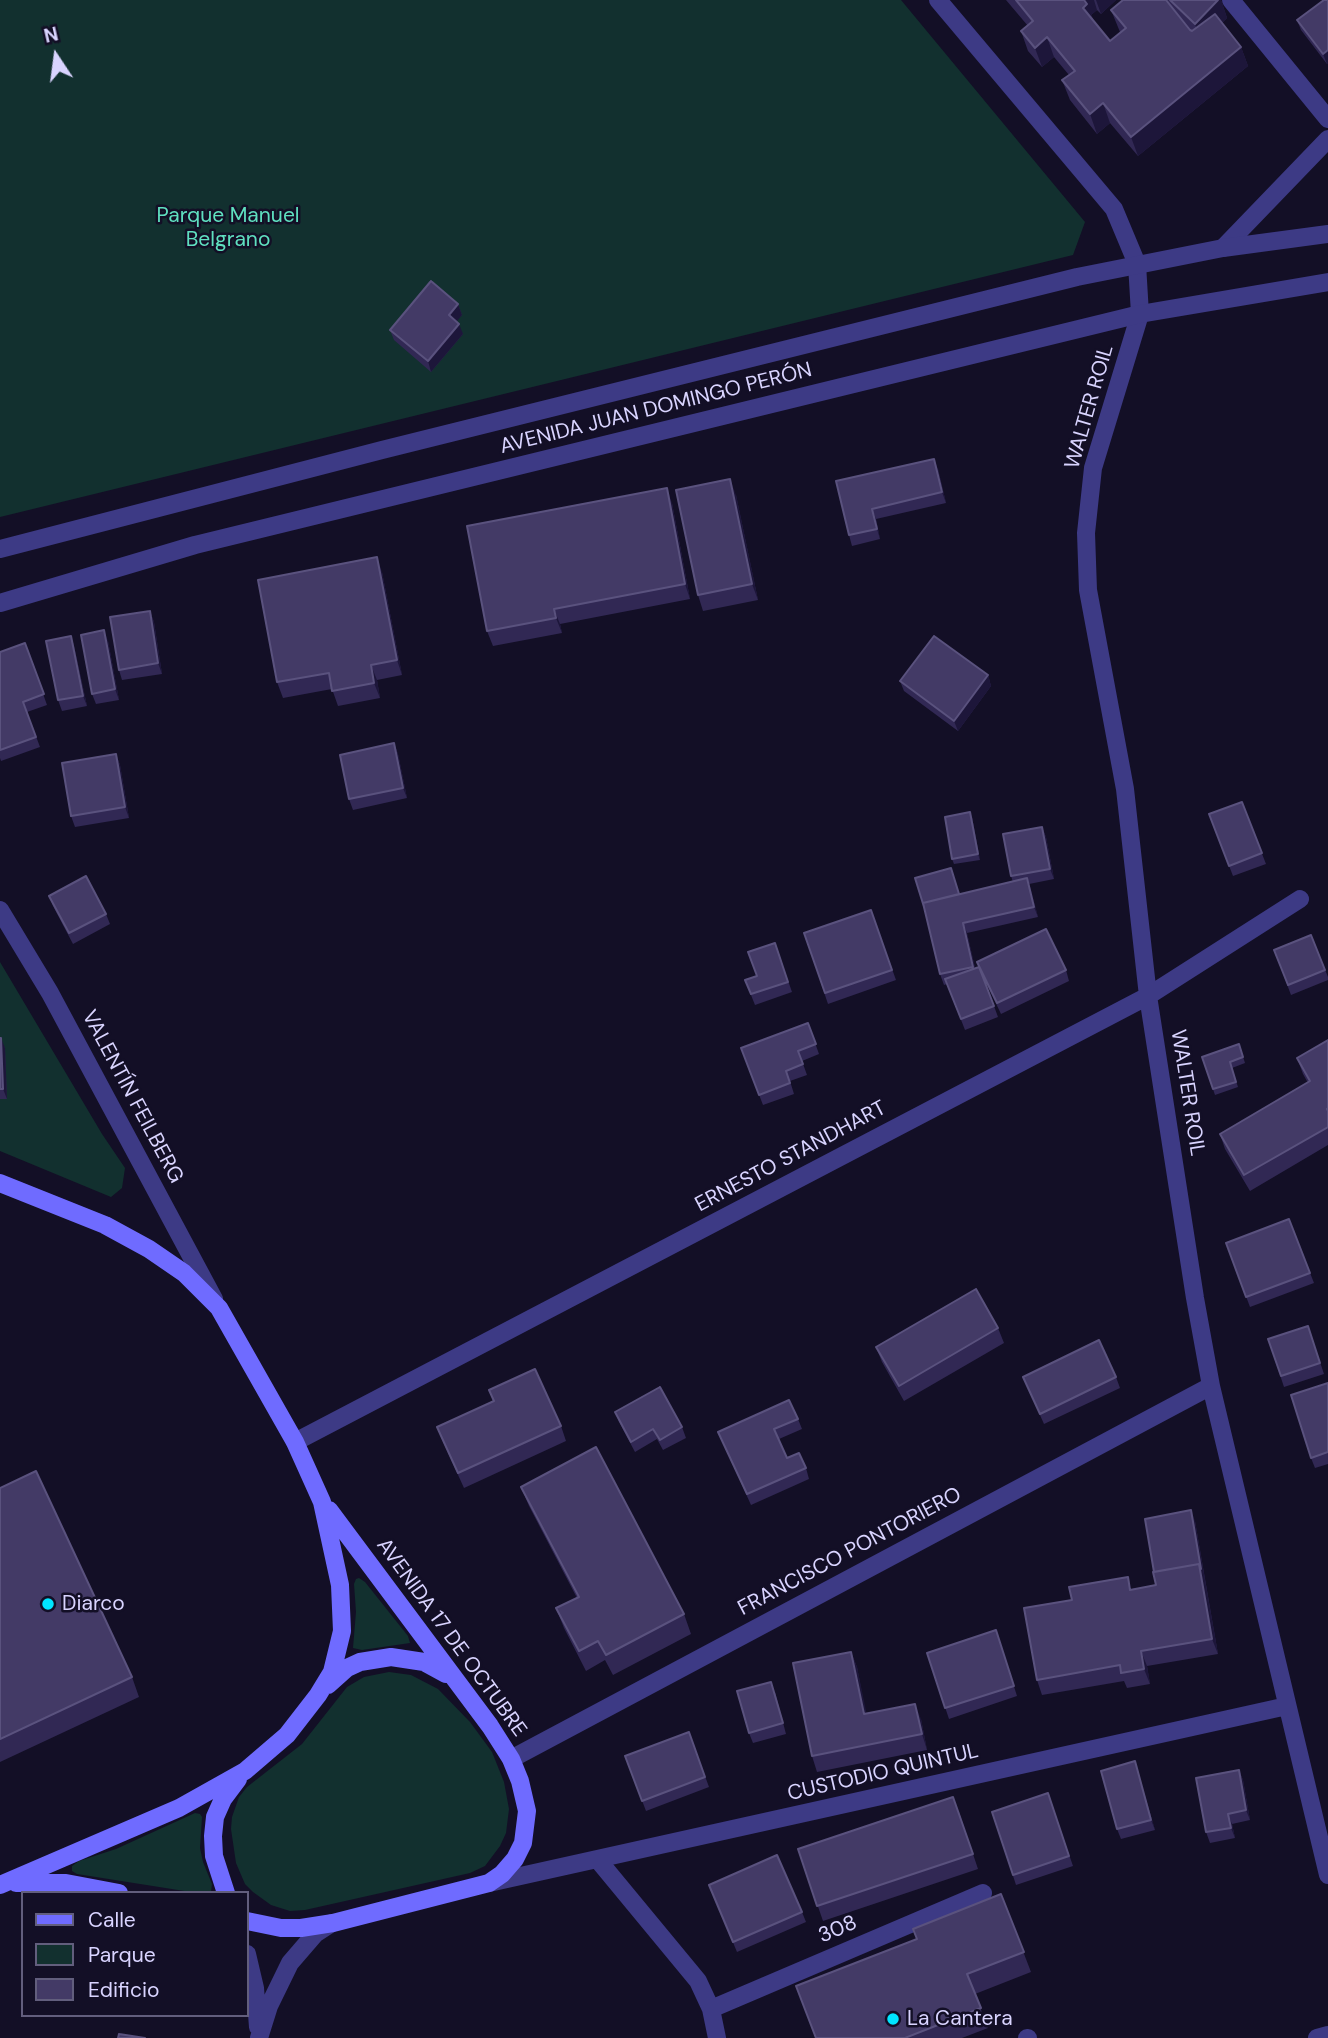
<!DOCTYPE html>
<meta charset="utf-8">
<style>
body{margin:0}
#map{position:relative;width:1328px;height:2038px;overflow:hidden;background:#130f26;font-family:"DM Sans",sans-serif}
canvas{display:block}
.legend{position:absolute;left:21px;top:1891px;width:228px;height:126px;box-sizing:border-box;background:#130f26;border:2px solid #625e7d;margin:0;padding:9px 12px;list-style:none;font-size:21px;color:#d9d4ff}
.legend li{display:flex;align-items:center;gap:14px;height:35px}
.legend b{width:35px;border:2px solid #625e7d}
.north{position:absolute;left:21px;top:21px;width:70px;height:70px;-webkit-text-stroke:5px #130f26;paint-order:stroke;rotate:347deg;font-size:19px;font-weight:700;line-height:28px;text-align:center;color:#d9d4ff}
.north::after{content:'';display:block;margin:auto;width:24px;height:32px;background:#d9d4ff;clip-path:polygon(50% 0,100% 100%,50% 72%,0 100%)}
</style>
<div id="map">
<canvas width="1328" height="2038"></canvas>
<ul class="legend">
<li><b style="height:9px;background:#6f6bff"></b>Calle</li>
<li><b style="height:19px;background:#12302f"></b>Parque</li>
<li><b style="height:19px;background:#433a66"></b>Edificio</li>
</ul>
<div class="north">N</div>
</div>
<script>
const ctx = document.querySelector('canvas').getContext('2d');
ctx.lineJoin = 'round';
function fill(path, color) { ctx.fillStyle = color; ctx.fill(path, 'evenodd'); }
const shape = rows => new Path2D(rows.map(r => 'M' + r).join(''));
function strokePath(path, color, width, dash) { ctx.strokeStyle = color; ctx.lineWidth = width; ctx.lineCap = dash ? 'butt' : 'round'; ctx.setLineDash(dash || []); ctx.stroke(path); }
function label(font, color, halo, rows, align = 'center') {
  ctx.font = font + ' "DM Sans",sans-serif'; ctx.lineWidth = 5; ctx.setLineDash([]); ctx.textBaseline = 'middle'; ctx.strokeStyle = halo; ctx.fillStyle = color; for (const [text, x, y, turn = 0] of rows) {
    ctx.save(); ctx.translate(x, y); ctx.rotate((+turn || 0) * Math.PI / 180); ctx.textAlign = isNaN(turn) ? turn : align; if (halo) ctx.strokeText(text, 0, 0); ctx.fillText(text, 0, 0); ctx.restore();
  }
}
fill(shape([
 [0,0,901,0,1085,222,1073,255,0,517],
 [0,962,102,1134,125,1168,122,1188,111,1197,0,1151],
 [359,1578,365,1582,408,1636,410,1643,362,1650,353,1648,356,1612,354,1584,356,1579],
 [389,1672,411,1675,438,1689,470,1722,492,1752,504,1782,509,1809,506,1833,500,1846,485,1866,470,1873,305,1910,290,1911,271,1905,253,1892,245,1884,236,1863,231,1829,232,1817,239,1797,247,1787,302,1744,347,1687,364,1677],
 [195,1813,200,1814,202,1817,200,1848,203,1862,212,1884,211,1892,197,1893,77,1874,72,1871,72,1866,79,1861,116,1849]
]), '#12302f');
strokePath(shape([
 [938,0,1114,209,1137,264,1140,314,1093,468,1086,533,1088,590,1125,789,1148,996,1195,1298,1211,1386,1328,1875],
 [1231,0,1328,119],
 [1223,248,1328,139],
 [0,910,50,993,214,1299],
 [295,1442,1148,996,1300,899],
 [511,1759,1211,1386],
 [598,1860,698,1981,711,2009,717,2038],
 [489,1883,1287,1706],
 [711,2009,983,1893],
 [1027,2038,1028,2038],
 [1317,2038,1328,2035]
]), '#3d3a85', 18);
strokePath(shape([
 [0,549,382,450,1077,277,1223,248,1328,234],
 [0,603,195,545,1140,314,1328,282],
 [247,1954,255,1988,258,2027],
 [259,2038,269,2006,290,1963,315,1934,332,1923]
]), '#3d3a85', 18);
strokePath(shape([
 [0,1183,105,1225,149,1249,184,1273,219,1308,295,1442,322,1502,340,1585,342,1631,332,1672,318,1695,287,1735,245,1771,179,1808,0,1885],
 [328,1685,347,1668,360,1662,391,1657,424,1662,446,1674],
 [16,1883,66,1883,119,1893],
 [226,1893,214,1856,213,1836,215,1817,223,1799,238,1779],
 [247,1921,281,1928,301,1928,333,1923,489,1883,502,1874,515,1859,523,1843,527,1811,520,1781,511,1759,490,1726,329,1510]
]), '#6f6bff', 18);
fill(shape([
 [1006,0,1116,0,1101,14,1097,10,1091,15,1094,21,1110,41,1120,32,1111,10,1123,0,1221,0,1227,18,1222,23,1241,47,1248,66,1138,156,1110,123,1097,134,1070,100,1062,80,1069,75,1054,57,1042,67,1028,51,1021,31,1028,26],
 [1328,0,1328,64,1327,64,1301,30,1297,20],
 [458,304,462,315,456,321,463,334,431,372,394,340,390,330],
 [938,469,946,503,876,519,880,539,852,546,849,535,836,481],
 [736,495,758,600,703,611,698,595],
 [672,503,690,599,560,624,562,633,493,646,487,631],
 [382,572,402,675,377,680,380,698,338,706,332,689,283,698,277,682],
 [150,611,154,622,162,674,122,680,119,670],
 [71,636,74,646,87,706,62,711,58,700],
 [108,641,119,700,96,704,92,694],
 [25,643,47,705,27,712,40,747,1,761,0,758,0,652],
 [988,675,991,686,958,731,904,691,900,681],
 [394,743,398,754,407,798,353,810,349,799],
 [116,754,120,765,129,818,75,827,71,816],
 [1242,802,1266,864,1233,876,1209,814],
 [972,817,980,860,954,864,952,859],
 [1042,827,1046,837,1054,879,1029,884,1038,917,967,933,975,968,994,1006,998,1017,965,1030,947,984,944,985,940,974,959,894,1013,882,1011,876],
 [49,896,106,914,110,924,73,944,53,906],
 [871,910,896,980,828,1004,804,933],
 [1311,935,1328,977,1328,980,1291,995,1274,950],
 [775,943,792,992,755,1005,745,980,757,976],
 [977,962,1066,970,1069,981,1001,1014,981,972],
 [808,1023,819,1054,802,1061,807,1075,790,1081,794,1094,763,1105,741,1048],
 [0,1038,5,1048,7,1099,0,1099],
 [1328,1040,1328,1145,1250,1191,1225,1149,1220,1134,1308,1083,1303,1074,1297,1058],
 [1239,1044,1245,1063,1232,1068,1238,1087,1215,1095,1202,1057],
 [1289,1219,1314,1283,1250,1307,1226,1243],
 [1308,1326,1324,1374,1284,1387,1268,1339],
 [998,1328,1004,1343,904,1401,882,1362,876,1347],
 [1023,1377,1116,1377,1120,1388,1044,1424],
 [1328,1383,1328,1464,1315,1468,1311,1458],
 [489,1390,561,1426,566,1441,464,1488,443,1442,437,1427,493,1401],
 [615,1412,682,1427,686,1438,663,1450,657,1439,635,1452,619,1422],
 [798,1419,802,1429,779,1439,787,1458,806,1468,809,1479,751,1505,718,1432],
 [521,1487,684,1614,691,1634,613,1675,605,1660,586,1671,564,1628,556,1608,577,1598,529,1506],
 [0,1488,132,1677,139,1697,0,1762],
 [1195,1521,1218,1654,1147,1666,1150,1684,1127,1688,1124,1681,1042,1695,1037,1680,1132,1589,1156,1585],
 [996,1630,1017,1696,949,1719,927,1653],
 [851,1652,857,1667,866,1714,921,1719,927,1750,817,1772,812,1756],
 [775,1692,786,1734,753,1743,749,1733],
 [689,1732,709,1787,646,1811,625,1756],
 [1135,1761,1155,1830,1121,1839,1117,1829],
 [1239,1770,1243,1780,1250,1820,1232,1824,1235,1838,1210,1843,1206,1832],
 [1048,1793,1073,1866,1016,1885,992,1812],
 [959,1812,978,1869,823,1921,798,1849],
 [709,1885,802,1912,806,1922,737,1952],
 [1001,1894,1031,1972,975,1994,988,2028,962,2038,816,2038]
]), '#312854');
fill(shape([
 [1083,0,1094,0,1097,10,1091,15,1095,24,1083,8],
 [1096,0,1116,0,1101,14],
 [1218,0,1221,0,1227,18,1202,44,1195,24],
 [1047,37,1054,57,1042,67,1035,48],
 [1241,47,1248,66,1138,156,1131,137],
 [1328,50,1328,64,1327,64,1323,54],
 [1103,103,1110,123,1097,134,1090,114],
 [458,304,462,315,453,326,449,315],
 [459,324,463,334,431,372,428,361],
 [934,459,938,469,946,503,942,492],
 [730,479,736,495,758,600,752,584],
 [667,488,672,503,690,599,685,584],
 [872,509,876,519,880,539,877,529],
 [377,557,382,572,402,675,397,660],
 [554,609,560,624,562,633,556,618],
 [150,611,154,622,162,674,158,663],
 [104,630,108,641,119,700,115,689],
 [71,636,74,646,87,706,83,696],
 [371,665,377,680,380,698,374,683],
 [988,675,991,686,958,731,954,721],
 [394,743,398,754,407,798,403,788],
 [116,754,120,765,129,818,125,807],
 [970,812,972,817,980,860,978,854],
 [1042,827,1046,837,1054,879,1050,869],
 [1027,878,1031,889,1038,917,1034,907],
 [963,923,967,933,977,977,973,967],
 [1,1038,5,1048,7,1099,3,1089],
 [1191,1510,1195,1521,1205,1580,1201,1569],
 [1199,1564,1205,1580,1218,1654,1212,1639],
 [1141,1651,1147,1666,1150,1684,1144,1669],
 [851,1652,857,1667,870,1730,864,1714],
 [915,1704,921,1719,927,1750,922,1734],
 [1135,1761,1138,1772,1155,1830,1151,1820],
 [1239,1770,1243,1780,1250,1820,1246,1810],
 [1228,1814,1232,1824,1235,1838,1231,1828]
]), '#1d163a');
const building = shape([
 [1016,0,1084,0,1087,4,1083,8,1110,41,1126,28,1111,10,1123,0,1166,0,1190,30,1192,31,1215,14,1241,47,1131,137,1103,103,1090,114,1062,80,1075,71,1047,37,1035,48,1021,31,1033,21,1016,0],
 [1170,0,1218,0,1195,24,1170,0],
 [1324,0,1328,0,1328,50,1323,54,1297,20,1324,0],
 [431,281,458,304,449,315,459,324,428,361,390,330,431,281],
 [934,459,942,492,872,509,877,529,849,535,836,481,934,459],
 [730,479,752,584,698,595,676,490,730,479],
 [667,488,685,584,554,609,556,618,487,631,467,526,667,488],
 [377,557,397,660,371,665,374,683,332,691,329,673,277,682,258,580,377,557],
 [150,611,158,663,119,670,110,617,150,611],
 [104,630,115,689,92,694,81,635,104,630],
 [71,636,83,696,58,700,46,641,71,636],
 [934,636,988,675,954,721,900,681,934,636],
 [25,643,44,694,23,702,36,737,0,750,0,652,25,643],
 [394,743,403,788,349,799,340,755,394,743],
 [116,754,125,807,71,816,62,763,116,754],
 [1242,802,1262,853,1229,866,1209,814,1242,802],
 [970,812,978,854,952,859,945,817,970,812],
 [1042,827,1050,869,1011,876,1003,834,1042,827],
 [951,868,959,894,923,903,924,907,915,878,951,868],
 [86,876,106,914,69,933,49,896,86,876],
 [1027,878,1034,907,963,923,973,967,940,974,923,903,1027,878],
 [871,910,892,970,825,993,804,933,871,910],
 [1046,929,1066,970,997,1003,977,962,1046,929],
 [1311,935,1325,970,1288,985,1274,950,1311,935],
 [775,943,788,982,751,994,745,980,757,976,748,952,775,943],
 [979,967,994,1006,961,1019,945,979,979,967],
 [808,1023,816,1044,798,1051,803,1064,786,1071,790,1083,759,1095,741,1048,808,1023],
 [0,1038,1,1038,3,1089,0,1089,0,1038],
 [1328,1040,1328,1108,1327,1109,1328,1111,1328,1127,1244,1175,1220,1134,1310,1081,1297,1058,1328,1040],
 [1239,1044,1243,1057,1230,1062,1236,1082,1213,1089,1202,1057,1239,1044],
 [1289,1219,1310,1273,1246,1297,1226,1243,1289,1219],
 [976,1289,998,1328,899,1386,876,1347,976,1289],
 [1308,1326,1320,1363,1281,1376,1268,1339,1308,1326],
 [1099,1340,1116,1377,1040,1414,1023,1377,1099,1340],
 [535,1369,561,1426,458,1473,437,1427,494,1401,489,1390,535,1369],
 [1328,1383,1328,1452,1311,1458,1291,1395,1328,1383],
 [660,1387,682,1427,660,1440,653,1429,631,1442,615,1412,660,1387],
 [789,1400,798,1419,774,1429,787,1458,799,1453,806,1468,747,1494,718,1432,789,1400],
 [596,1447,684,1614,606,1655,598,1641,579,1651,556,1608,579,1597,521,1487,596,1447],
 [36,1471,132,1677,0,1739,0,1488,36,1471],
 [1191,1510,1201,1569,1199,1564,1154,1572,1145,1519,1191,1510],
 [1199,1564,1212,1639,1141,1651,1144,1669,1121,1673,1120,1665,1037,1680,1024,1608,1072,1600,1069,1587,1128,1577,1130,1590,1156,1585,1153,1572,1199,1564],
 [996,1630,1014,1686,945,1708,927,1653,996,1630],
 [851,1652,864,1714,915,1704,922,1734,812,1756,793,1663,851,1652],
 [771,1682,783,1723,749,1733,737,1691,771,1682],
 [689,1732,705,1777,642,1801,625,1756,689,1732],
 [1135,1761,1151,1820,1117,1829,1101,1771,1135,1761],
 [1239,1770,1246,1810,1228,1814,1231,1828,1206,1832,1196,1778,1239,1770],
 [1048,1793,1069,1856,1013,1875,992,1812,1048,1793],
 [953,1797,973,1854,817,1906,798,1849,953,1797],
 [777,1855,802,1912,733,1942,709,1885,777,1855],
 [1001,1894,1024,1952,967,1974,981,2008,905,2038,816,2038,796,1986,917,1939,913,1929,1001,1894],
 [119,2034,145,2038,118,2038,119,2034]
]);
fill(building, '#433a66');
strokePath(building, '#5a527e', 2);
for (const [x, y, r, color] of [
 [48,1604,7,"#00e5ff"],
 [893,2019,7,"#00e5ff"]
]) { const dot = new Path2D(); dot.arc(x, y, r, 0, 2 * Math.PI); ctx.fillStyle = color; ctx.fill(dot); strokePath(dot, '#130f26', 2.5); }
label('21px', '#5fe0c0', '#130f26', [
 ["Parque Manuel",228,216],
 ["Belgrano",228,240]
]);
label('21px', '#d9d4ff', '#130f26', [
 ["WALTER ROIL",1090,407,-74],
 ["AVENIDA JUAN DOMINGO PERÓN",656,409,-14],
 ["WALTER ROIL",1187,1093,81],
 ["VALENTÍN FEILBERG",132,1097,62],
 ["ERNESTO STANDHART",791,1157,-28],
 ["FRANCISCO PONTORIERO",850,1552,-28],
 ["AVENIDA 17 DE OCTUBRE",451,1638,54],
 ["CUSTODIO QUINTUL",883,1773,-13],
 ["308",838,1930,-23]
]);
label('21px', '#d9d4ff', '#130f26', [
 ["Diarco",62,1604],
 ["La Cantera",907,2019]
], 'left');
</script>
